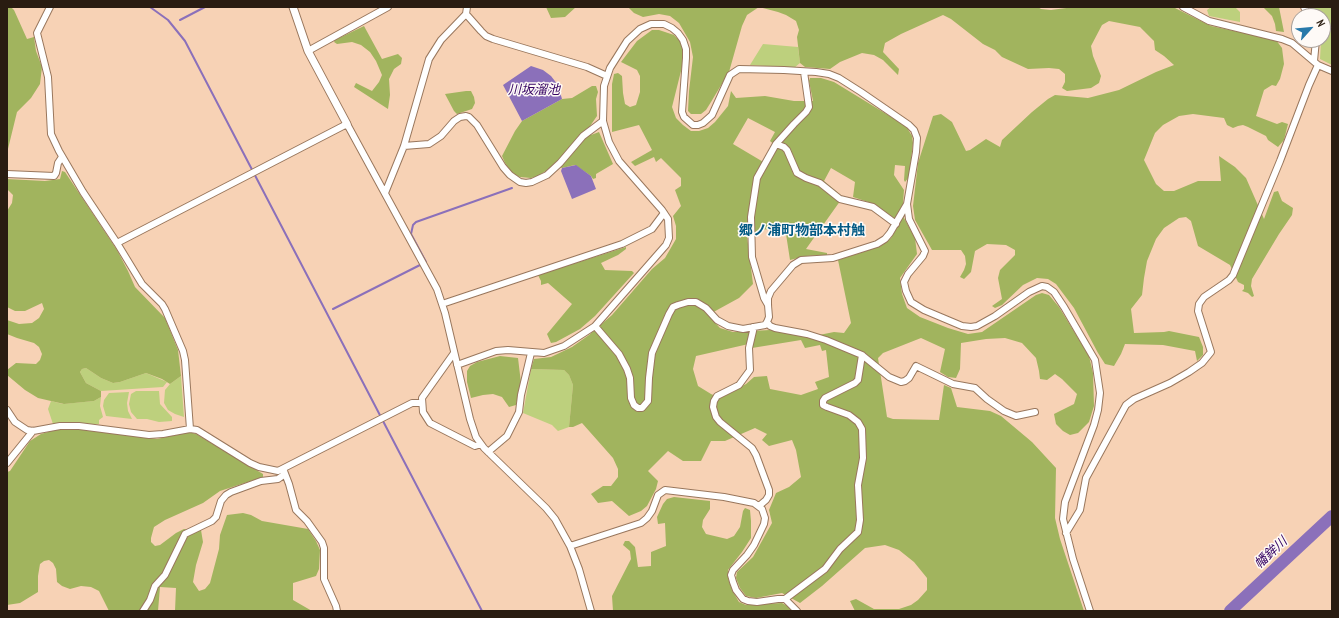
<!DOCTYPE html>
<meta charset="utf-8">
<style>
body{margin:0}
#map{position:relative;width:1339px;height:618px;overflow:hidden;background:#f7d2b5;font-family:"PT Sans Narrow",sans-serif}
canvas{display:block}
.frame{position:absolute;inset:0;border:8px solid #291c11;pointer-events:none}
.north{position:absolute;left:1291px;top:8px;width:40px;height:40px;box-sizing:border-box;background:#fefaf7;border:1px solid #a9a19b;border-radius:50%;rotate:63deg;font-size:11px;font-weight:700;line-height:16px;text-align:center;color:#291c11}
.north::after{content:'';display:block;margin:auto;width:14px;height:18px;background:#2879aa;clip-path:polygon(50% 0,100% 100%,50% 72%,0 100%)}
</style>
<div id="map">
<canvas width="1339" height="618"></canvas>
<div class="frame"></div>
<div class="north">N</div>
</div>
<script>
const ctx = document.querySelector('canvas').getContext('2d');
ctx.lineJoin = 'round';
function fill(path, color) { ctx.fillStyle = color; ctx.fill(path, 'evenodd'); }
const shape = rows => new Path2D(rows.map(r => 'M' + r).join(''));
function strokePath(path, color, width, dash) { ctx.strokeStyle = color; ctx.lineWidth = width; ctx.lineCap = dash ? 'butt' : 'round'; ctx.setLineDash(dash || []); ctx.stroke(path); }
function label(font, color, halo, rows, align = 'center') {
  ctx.font = font + ' "PT Sans Narrow","Noto Sans JP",sans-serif'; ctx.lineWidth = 3; ctx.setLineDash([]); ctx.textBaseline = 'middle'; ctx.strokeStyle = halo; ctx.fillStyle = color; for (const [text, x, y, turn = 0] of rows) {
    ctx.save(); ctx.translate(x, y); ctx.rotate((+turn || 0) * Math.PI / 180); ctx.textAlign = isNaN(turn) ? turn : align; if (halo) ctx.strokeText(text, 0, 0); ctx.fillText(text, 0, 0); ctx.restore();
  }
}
fill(shape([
 [1211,7,1235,7,1240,12,1240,22,1209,16,1207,10],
 [1310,7,1332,7,1332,65,1320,59,1321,40,1323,40,1323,16,1313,16],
 [763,44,798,47,800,63,794,68,750,65],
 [86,368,101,378,113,383,120,382,146,373,167,382,163,387,101,391,86,383,80,372,82,369],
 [531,369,564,370,569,375,573,385,569,427,558,431,552,425,523,413],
 [181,376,184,417,175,414,168,410,164,403,165,390,170,384],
 [136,391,159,391,160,404,172,417,172,421,159,422,147,419,137,419,131,412,129,404,131,394],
 [129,392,127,403,128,411,132,419,106,416,103,406,104,400,109,393],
 [101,397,100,406,103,417,99,420,99,424,53,424,48,409,51,401,63,404,94,401]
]), '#bdd07d');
fill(shape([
 [7,7,11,7,14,10,27,39,34,37,36,51,42,67,40,84,31,98,17,112,7,153],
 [546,7,576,7,565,17,551,18],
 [628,7,1038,7,1041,9,1051,10,1074,7,1173,7,1211,26,1276,40,1282,48,1284,64,1280,79,1276,86,1272,85,1264,90,1256,116,1277,124,1282,122,1288,124,1284,140,1278,147,1268,140,1266,136,1248,127,1243,125,1238,126,1233,128,1227,125,1224,118,1193,114,1179,116,1163,125,1155,133,1144,160,1156,184,1164,191,1174,191,1198,181,1221,181,1219,156,1235,167,1246,178,1264,219,1274,192,1278,191,1282,201,1293,208,1292,215,1279,234,1252,279,1251,286,1254,296,1252,297,1248,293,1242,291,1244,289,1244,285,1238,282,1230,265,1198,246,1191,221,1186,217,1179,218,1164,228,1156,239,1147,261,1144,278,1142,295,1131,309,1134,333,1164,332,1169,331,1199,337,1203,347,1203,355,1197,361,1195,351,1163,345,1125,344,1121,354,1114,366,1105,364,1098,353,1074,308,1056,284,1048,279,1037,278,1023,285,1002,305,995,308,992,306,1002,299,998,278,1000,270,1015,255,1015,250,1006,245,987,244,975,251,971,272,964,279,960,277,964,270,966,264,965,256,961,250,932,250,915,220,913,206,918,163,933,116,941,114,952,122,966,151,970,150,986,139,1000,147,1002,140,1032,112,1048,99,1055,95,1088,98,1119,90,1156,72,1174,65,1164,56,1155,50,1154,41,1140,27,1109,21,1102,25,1091,46,1093,56,1101,76,1099,83,1091,88,1067,91,1062,88,1065,82,1065,74,1059,69,1049,68,1028,69,1002,57,995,50,983,44,951,19,943,15,901,34,885,43,883,52,899,69,898,75,883,60,874,55,862,53,840,62,830,69,805,67,800,63,797,37,799,30,796,21,786,15,778,12,759,7,747,15,742,26,729,72,711,102,706,110,701,114,691,114,688,111,689,91,693,57,690,42,679,23,670,16,659,14,643,17,634,13],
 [1263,7,1279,7,1284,32,1276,31,1275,24,1272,16],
 [364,26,382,59,398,54,402,58,401,64,394,69,389,79,390,95,388,109,354,87,356,83,372,91,379,82,382,75,376,61,370,52,361,45,352,42,337,44,334,42,335,40],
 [652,30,659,30,674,35,680,41,683,49,682,67,672,107,676,118,683,125,691,131,699,131,708,128,715,122,728,106,731,91,736,98,765,96,794,101,813,101,809,81,810,78,821,78,834,82,906,126,912,136,913,143,909,177,905,182,904,180,905,166,895,165,894,175,904,190,903,204,904,218,915,238,917,254,900,278,902,294,907,308,920,317,948,328,968,334,982,332,1036,295,1042,293,1049,295,1059,307,1089,356,1093,373,1094,406,1089,422,1078,433,1070,435,1063,431,1056,424,1054,414,1074,404,1077,394,1062,379,1055,374,1047,380,1040,379,1039,371,1036,358,1022,343,1005,338,986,339,961,343,960,369,956,378,948,377,940,372,945,349,921,338,883,353,878,358,887,417,893,419,939,420,944,385,951,388,957,407,990,411,1001,416,1032,442,1056,468,1055,518,1060,539,1084,611,855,611,850,601,856,599,874,609,899,609,911,605,918,600,927,590,927,578,914,562,899,550,885,545,865,548,822,586,800,603,782,593,756,598,746,596,740,588,736,578,737,572,753,557,772,523,769,510,776,493,789,487,801,477,796,450,792,440,769,446,762,440,767,434,755,428,725,441,711,441,701,461,683,461,668,451,648,471,658,481,656,489,647,506,641,511,629,516,612,501,598,503,591,494,603,486,611,486,618,477,618,469,613,458,582,423,573,427,569,427,573,385,569,375,564,370,531,369,534,359,551,357,572,347,589,335,612,315,652,269,665,258,676,239,676,226,673,216,681,206,675,190,681,186,681,178,661,158,656,162,654,157,635,166,631,162,652,150,639,125,612,132,612,84,614,74,618,73,622,76,623,93,625,104,630,107,636,105,640,92,640,76,637,70,621,62,637,41],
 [748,118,775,132,770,141,777,147,765,163,733,144],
 [831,168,855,182,853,197,874,204,891,216,899,224,891,238,881,246,838,260,851,323,844,333,834,332,809,337,770,330,733,332,720,328,708,315,739,298,753,284,747,236,759,230,783,228,786,234,790,260,806,256,827,255,827,253,806,249,843,197,824,181],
 [801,340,805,348,820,345,822,351,826,350,829,377,815,382,818,389,801,395,770,389,767,376,754,377,746,384,720,398,711,394,698,386,693,369,696,356,753,343,752,348],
 [592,86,596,86,598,92,596,99,597,116,588,129,591,135,599,132,613,164,596,174,596,178,593,179,591,176,575,165,562,168,555,165,538,176,531,178,520,177,513,174,505,163,502,156,515,131,522,121,562,99,572,98],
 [466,91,471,91,474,97,475,103,472,109,457,114,454,111,445,94],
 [62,171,65,172,117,250,128,271,135,287,165,318,178,350,181,376,170,384,162,379,146,373,120,382,113,383,101,378,86,368,82,369,80,372,86,383,101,391,101,397,94,401,64,404,38,398,25,390,7,375,7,370,16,363,36,364,40,360,42,354,39,347,34,343,17,338,7,334,7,320,19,324,32,323,39,318,44,309,42,303,25,311,15,311,7,307,7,211,12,203,13,195,7,189,7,179,45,181,60,179],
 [626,247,626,249,618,255,601,263,605,270,632,271,634,273,595,316,580,329,556,342,551,343,547,334,572,304,548,283,541,285,541,281,538,275],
 [500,356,518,358,521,383,516,405,509,407,502,397,493,394,483,395,471,398,467,382,467,371,470,366,477,362],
 [80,428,117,434,157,439,189,432,196,434,263,474,263,477,220,491,203,503,165,520,154,527,151,538,151,542,155,546,160,545,176,533,184,529,197,531,201,530,203,542,196,565,193,582,199,591,205,589,210,583,219,549,220,535,227,515,243,513,251,515,262,521,308,529,316,541,320,550,319,569,316,576,293,583,293,600,312,611,175,611,176,588,160,587,158,611,109,611,99,591,91,587,81,586,70,589,62,586,57,582,56,569,53,563,49,560,44,561,40,564,38,576,38,592,20,603,7,605,7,491,8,479,7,479,7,472,10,471,30,441,41,434,55,430],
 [674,497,710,501,710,509,703,520,702,527,706,534,727,539,734,536,740,527,743,511,745,508,750,510,751,521,751,538,742,552,728,570,728,578,732,590,739,602,746,605,782,603,789,607,792,611,613,611,612,596,631,559,630,551,623,545,625,541,629,541,635,547,638,567,651,566,651,552,666,546,665,523,658,524,657,517,663,504,667,499]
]), '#a1b45e');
fill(shape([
 [531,66,543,70,551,76,558,85,562,99,522,121,503,85],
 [576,165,591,176,596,189,572,199,561,171,562,168]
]), '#8b70ba');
strokePath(shape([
 [150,7,168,20,185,41,482,611],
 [180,20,205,7],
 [426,262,411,234,413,225,416,222,512,188],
 [333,309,420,265]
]), '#8b70ba', 2);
strokePath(shape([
 [1230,611,1332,516]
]), '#8b70ba', 12);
const minor = shape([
 [50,7,37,33,48,77,51,134,59,151,83,192,117,243,142,284,162,304,165,309,183,351,185,360,190,429],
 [1183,7,1209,21,1282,39,1292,43,1318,65,1332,71],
 [1304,7,1308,16],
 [466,14,481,31,486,36,493,39,587,67,607,76],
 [308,51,388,7],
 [1314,61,1316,40],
 [776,144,784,147,787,150,797,173,806,178,820,183,840,199,873,207,896,224],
 [404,146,429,144,441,136,454,121,460,117,466,116,469,117,477,125,503,167,510,175,520,182,526,183,532,182,547,175,560,163,583,136,603,121],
 [7,174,54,176,56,173,58,163,62,157],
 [385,193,404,146,429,59,441,40,466,14,467,7],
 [117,243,347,124,437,289,445,313,470,419,476,437,484,448,546,508,555,519,570,546,579,569,591,611],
 [442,304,622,244,652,229,664,213],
 [768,305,764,298,752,257,751,217,757,178,776,144,794,124,806,112,809,107,804,72],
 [767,322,770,326,775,328,807,334,826,340,862,355,889,377,901,382,905,381,909,378,916,366,953,384,975,388,987,399,1004,411,1016,416,1035,412],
 [595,326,619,354,627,369,630,378,631,398,634,405,638,408,642,408,648,401,649,378,652,353,669,314,673,307,678,305,688,302,696,302,706,308,717,320,728,326,743,329,765,325,767,322,769,317,768,305,768,298,771,291,793,265,801,260,833,258,877,244,885,239,890,233,907,204],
 [753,327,753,331,749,348,750,370,739,385,717,396,714,401,713,407,716,417,720,422,752,448,756,455,769,490,769,495,766,500,759,506],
 [454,353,422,398,423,412,430,423,475,446,481,444],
 [457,365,496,351,508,350,544,353,564,346,595,326,666,245,669,238,668,219,662,210,619,161,609,142,603,121,604,86,610,68,627,41,640,29,651,24,664,24,672,28,678,33,683,40,686,49,686,58,682,112,684,117,693,125,698,125,703,123,712,115,730,75,739,69,784,70,816,72,829,74,839,78,861,92,909,125,914,130,917,138,916,152,907,204,909,219,925,251,923,256,908,274,904,282,906,291,911,302,924,310,962,326,971,327,977,326,995,316,1029,292,1042,286,1047,287,1054,292,1064,307,1095,360,1100,393,1098,410,1094,425,1065,502,1063,519,1073,559,1090,611],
 [7,410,15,422,27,430,33,431,60,426,79,426,149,435,163,434,190,429,197,430,250,463,259,467,278,471,412,403,422,403],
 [488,452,507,436,519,412,521,395,531,353],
 [7,463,33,431],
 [284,471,289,484,296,510,307,521,322,542,324,548,324,579,336,606,337,611],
 [1066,533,1080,510,1086,478,1126,405,1134,399,1170,383,1189,372,1202,363,1211,352,1198,311,1199,304,1204,297,1229,280,1233,275,1280,161,1309,85,1318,65],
 [570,546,641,523,647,518,652,511,658,495,665,490,724,497,754,503,762,509,765,518,764,524,754,545,747,555,733,570,731,575,733,582,736,590,743,599,748,601,757,602,778,599,785,599,797,611],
 [785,599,825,569,840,549,858,532,860,520,858,485,863,458,862,429,858,422,849,415,827,407,823,405,823,401,825,398,855,383,858,380,862,355],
 [143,611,150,600,155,586,165,575,185,534,212,521,216,517,221,501,226,495,231,492,261,481,278,479,285,474]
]);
const tertiary = shape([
 [293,7,308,51,347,124]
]);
strokePath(minor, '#99775d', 8);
strokePath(tertiary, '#99775d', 9);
strokePath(minor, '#fff', 6);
strokePath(tertiary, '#fff', 7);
label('italic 13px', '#360463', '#fefaf7', [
 ["川坂溜池",534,90],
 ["幡鉾川",1271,553,-43]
]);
label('bold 14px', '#025984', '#fefaf7', [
 ["郷ノ浦町物部本村触",802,231]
]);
</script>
